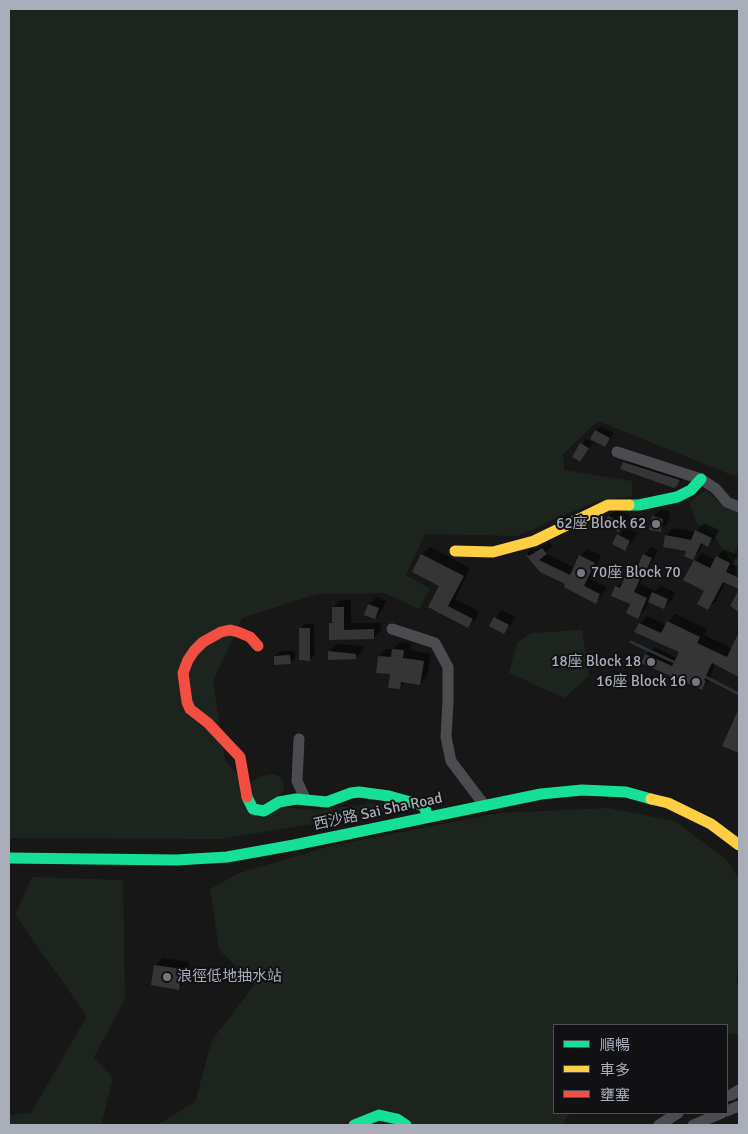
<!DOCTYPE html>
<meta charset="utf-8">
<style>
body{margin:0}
#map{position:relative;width:748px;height:1134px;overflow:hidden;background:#171717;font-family:Signika,"Noto Sans TC",sans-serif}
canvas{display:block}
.frame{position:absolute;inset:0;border:10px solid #a8adb8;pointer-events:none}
.legend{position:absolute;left:553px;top:1024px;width:175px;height:90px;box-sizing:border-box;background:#111113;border:1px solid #4d4f55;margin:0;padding:6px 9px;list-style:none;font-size:15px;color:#a8adb8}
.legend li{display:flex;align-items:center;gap:10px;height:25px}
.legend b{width:25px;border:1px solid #4d4f55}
</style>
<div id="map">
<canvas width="748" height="1134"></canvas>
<div class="frame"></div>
<ul class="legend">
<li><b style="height:6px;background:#16e098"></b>順暢</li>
<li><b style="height:6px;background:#ffcf43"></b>車多</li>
<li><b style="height:6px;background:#f24e42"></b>壅塞</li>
</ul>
</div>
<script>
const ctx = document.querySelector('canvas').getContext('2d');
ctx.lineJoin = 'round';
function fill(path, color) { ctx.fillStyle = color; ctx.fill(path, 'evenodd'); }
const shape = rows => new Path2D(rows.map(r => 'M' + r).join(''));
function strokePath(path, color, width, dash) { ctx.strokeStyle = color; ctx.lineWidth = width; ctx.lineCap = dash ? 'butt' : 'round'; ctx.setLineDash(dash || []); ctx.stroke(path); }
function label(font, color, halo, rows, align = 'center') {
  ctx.font = font + ' Signika,"Noto Sans TC",sans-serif'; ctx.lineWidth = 4; ctx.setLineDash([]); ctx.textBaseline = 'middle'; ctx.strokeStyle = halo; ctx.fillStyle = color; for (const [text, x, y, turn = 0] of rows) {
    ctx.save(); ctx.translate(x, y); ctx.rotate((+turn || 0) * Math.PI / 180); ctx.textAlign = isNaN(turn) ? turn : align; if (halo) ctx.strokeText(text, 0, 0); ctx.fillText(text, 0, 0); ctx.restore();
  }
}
fill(shape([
 [9,9,739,9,739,472,734,476,598,421,563,454,564,470,632,481,632,496,595,502,517,536,425,534,406,575,430,589,419,609,384,593,317,594,242,618,213,681,225,760,246,786,258,777,272,774,279,776,284,782,283,792,269,806,315,810,392,802,398,810,221,839,9,838],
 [706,490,722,504,739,513,739,539,734,556,739,560,739,573,711,532,696,522,689,502],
 [582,630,589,676,564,698,509,673,517,643,531,633],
 [608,808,675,821,728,861,739,879,739,950,736,983,739,988,738,1034,727,1034,727,1025,554,1025,554,1113,569,1113,563,1125,157,1125,195,1102,212,1040,255,984,219,950,210,889,239,873,334,845,500,813],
 [32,877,123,880,125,999,94,1057,113,1078,101,1125,9,1125,9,1115,31,1113,87,1016,15,915]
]), '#1d241e');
fill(shape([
 [601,426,614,433,605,445,596,431],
 [586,439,593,443,580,461,574,457],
 [632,455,684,478,676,485,624,463],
 [617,509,630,516,627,523,619,531,605,524,609,516],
 [660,510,670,511,668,523,661,530,653,517],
 [704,523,719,530,715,538,708,545,703,543,700,551,692,558,688,550,666,535,673,528,696,532],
 [626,528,637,533,632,542,625,550,619,535],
 [549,542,553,546,545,553,575,568,580,556,588,549,601,556,590,579,607,587,602,595,595,602,567,584,541,571,527,554,533,547,537,549],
 [430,547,470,568,455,599,479,611,476,619,468,627,430,607,441,585,414,571,422,554],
 [652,547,658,550,640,584,655,591,661,586,675,592,672,600,664,607,649,601,645,610,637,617,632,603,616,587,625,580,630,569,637,561,640,563,644,554],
 [724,549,737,555,733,564,738,567,735,575,727,582,726,581,716,601,708,608,706,590,695,561,702,553,715,560],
 [377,597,386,601,382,610,375,618,365,614,369,604],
 [341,600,351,600,351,623,381,623,381,630,373,638,330,638,330,623,334,620,333,607],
 [502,610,515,617,511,625,504,632,495,618],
 [675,614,707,629,704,635,733,649,738,637,736,636,739,628,739,672,737,675,715,664,709,681,702,688,646,655,654,647,677,658,680,651,640,623,647,616,666,625],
 [305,624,314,624,315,655,310,659,300,629],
 [400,642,411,643,410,650,431,654,427,676,420,684,406,681,400,688,379,656,386,649,393,649],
 [337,644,363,646,363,651,355,658,329,651],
 [280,651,294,651,295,658,290,663,275,656],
 [163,958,189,962,186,981,179,988,155,965]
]), '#0007');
strokePath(shape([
 [631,642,676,663],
 [702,675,739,694]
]), '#2a3239', 3);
fill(shape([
 [595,430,610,438,605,447,590,439],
 [580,443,589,448,580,462,572,457],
 [623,462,680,480,677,486,674,488,620,469],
 [608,516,624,523,619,532,604,525],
 [652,516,663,519,661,532,649,530],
 [695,530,712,538,708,547,701,543,693,560,684,556,686,551,663,547,665,535,691,540],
 [617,534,630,541,625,551,612,544],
 [542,548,547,554,539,560,570,575,579,555,595,563,584,586,600,594,596,604,564,587,565,584,540,572,525,554,529,556],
 [421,554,464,576,448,606,473,619,468,628,428,607,439,586,412,572],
 [643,554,652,558,646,571,637,567],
 [716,556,730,563,726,572,739,578,739,612,730,606,739,589,723,582,708,610,697,604,704,591,683,580,694,560,710,568],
 [629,568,642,574,634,592,647,598,638,619,626,613,630,604,611,596,615,586,620,588],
 [652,592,668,599,664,609,648,602],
 [368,604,379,608,375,619,364,615],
 [332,607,344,607,344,630,374,629,374,639,329,640,329,623,332,623],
 [494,617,509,625,504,634,489,626],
 [667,621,700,637,697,643,727,657,739,632,739,677,712,663,704,680,706,681,702,690,641,663,645,654,672,666,679,652,634,632,639,623,661,633],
 [299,628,310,628,310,661,299,660],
 [392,649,404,650,403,658,424,661,420,685,401,682,400,689,388,688,390,674,376,673,378,656,391,657],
 [328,651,356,654,356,659,328,660],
 [290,655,291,664,274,665,274,656],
 [739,708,739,753,722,746],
 [154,965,182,969,179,990,151,985]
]), '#353536');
strokePath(shape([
 [617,452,701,479,716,489,727,502,739,507],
 [392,629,435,643,448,667,448,702,446,737,451,761,485,806],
 [299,739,297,781,306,800],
 [727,1096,731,1095,739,1090],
 [727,1111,739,1106],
 [659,1125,678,1113],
 [693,1125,722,1113]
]), '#4b4c50', 11);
strokePath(shape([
 [629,505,639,505,677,497,691,490,701,479],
 [247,797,253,809,264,811,279,802,296,799,327,802,351,793,359,792,389,796,421,805,425,808,427,817],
 [9,858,176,860,227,857,294,845,541,794,582,790,626,792,651,799],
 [354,1125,379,1115,397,1119,406,1125]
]), '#16e098', 11);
strokePath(shape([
 [455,551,493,552,534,541,608,505,629,505],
 [651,799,668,803,711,824,739,845]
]), '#ffcf43', 11);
strokePath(shape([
 [247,797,240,757,208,723,190,709,187,702,183,673,188,660,194,651,203,642,221,632,230,630,238,632,250,637,258,646]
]), '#f24e42', 11);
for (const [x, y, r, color] of [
 [656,524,5,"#757880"],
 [581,573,5,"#757880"],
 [651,662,5,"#757880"],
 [696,682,5,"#757880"],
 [167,977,5,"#757880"]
]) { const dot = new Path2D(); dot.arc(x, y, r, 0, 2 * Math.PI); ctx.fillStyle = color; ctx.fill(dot); strokePath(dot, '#111113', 2); }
label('15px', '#a8adb8', '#111113', [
 ["62座 Block 62",646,524],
 ["70座 Block 70",591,573,"left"],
 ["18座 Block 18",641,662],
 ["16座 Block 16",686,682],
 ["浪徑低地抽水站",177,977,"left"]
], 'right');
label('15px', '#a8adb8', '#111113', [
 ["西沙路 Sai Sha Road",378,812,-12]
]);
</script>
